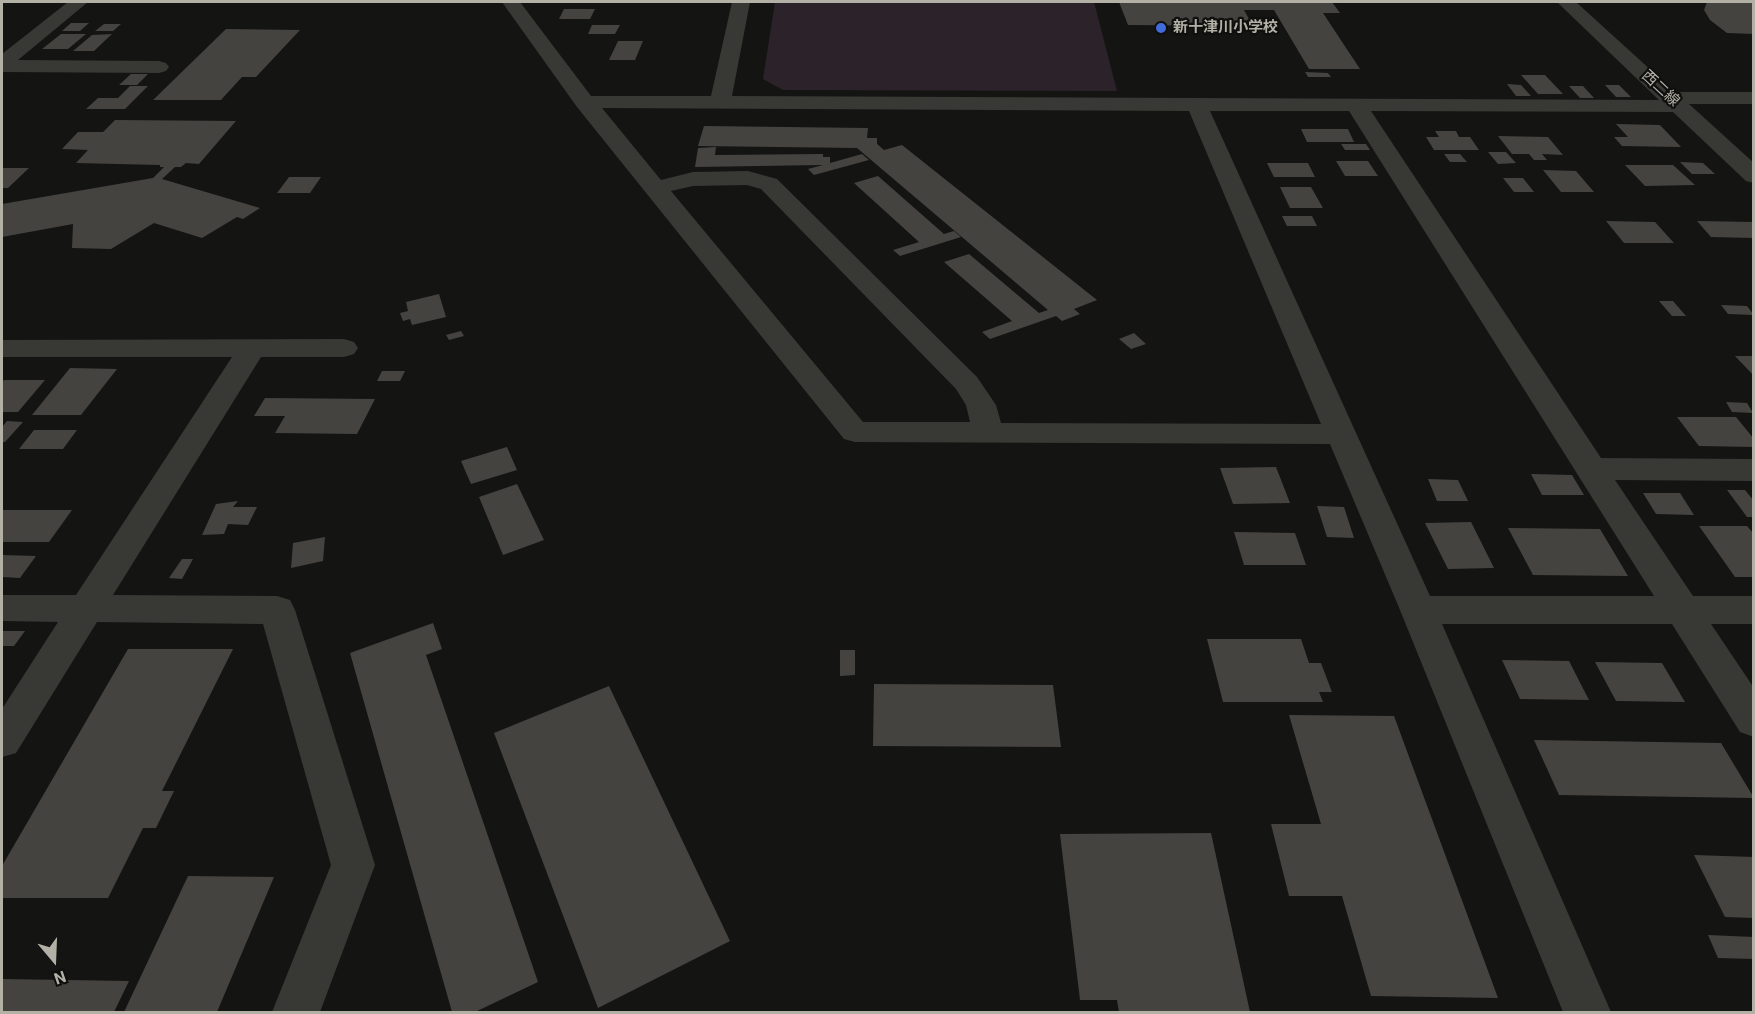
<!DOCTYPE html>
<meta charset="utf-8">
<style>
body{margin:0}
#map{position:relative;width:1755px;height:1014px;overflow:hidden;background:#141413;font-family:Roboto,sans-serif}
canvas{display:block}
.frame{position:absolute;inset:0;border:3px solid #b3b0a6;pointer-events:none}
.north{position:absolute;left:24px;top:930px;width:60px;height:60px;-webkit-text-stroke:4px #0f0f0e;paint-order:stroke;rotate:161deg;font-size:16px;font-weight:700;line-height:24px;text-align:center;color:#b3b0a6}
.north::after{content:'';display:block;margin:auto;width:21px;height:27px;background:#b3b0a6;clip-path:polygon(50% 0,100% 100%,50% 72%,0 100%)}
</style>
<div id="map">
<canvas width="1755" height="1014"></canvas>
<div class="frame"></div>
<div class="north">N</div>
</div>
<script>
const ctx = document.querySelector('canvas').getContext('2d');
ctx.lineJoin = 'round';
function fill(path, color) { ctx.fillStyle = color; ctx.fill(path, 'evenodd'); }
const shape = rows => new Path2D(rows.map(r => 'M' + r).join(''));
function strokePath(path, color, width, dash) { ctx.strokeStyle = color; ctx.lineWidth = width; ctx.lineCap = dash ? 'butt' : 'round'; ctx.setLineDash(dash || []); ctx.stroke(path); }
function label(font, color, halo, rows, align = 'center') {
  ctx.font = font + ' Roboto,"Noto Sans JP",sans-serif'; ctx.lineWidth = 4.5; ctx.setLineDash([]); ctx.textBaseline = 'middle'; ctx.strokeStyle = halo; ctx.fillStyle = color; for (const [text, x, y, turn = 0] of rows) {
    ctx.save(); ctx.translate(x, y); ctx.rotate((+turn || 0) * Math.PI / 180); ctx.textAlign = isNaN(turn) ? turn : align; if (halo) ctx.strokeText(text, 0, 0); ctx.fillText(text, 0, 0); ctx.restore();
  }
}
fill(shape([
 [775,2,1094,2,1117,91,783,90,763,79]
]), '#2b2329');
fill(shape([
 [1119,2,1332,2,1340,13,1323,13,1360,69,1309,69,1274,10,1244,10,1253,26,1128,25],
 [1707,2,1754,2,1754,34,1727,33,1710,20,1704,10],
 [564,9,595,9,590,19,559,19],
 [71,23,89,23,80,31,62,31],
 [104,24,121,24,113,31,95,31],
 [592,25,620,25,615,34,588,34],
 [226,29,300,30,256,77,242,77,221,100,153,100],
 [61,34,86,34,68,49,42,49],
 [112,34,94,51,73,51,92,35],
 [618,41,643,41,635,60,609,60],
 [1305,72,1328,73,1331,77,1308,77],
 [131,74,148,74,137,85,119,85],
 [1521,75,1545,75,1563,94,1538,94],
 [1507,84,1521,85,1531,96,1516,96],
 [1605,85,1619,85,1631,97,1616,97],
 [130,86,148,86,125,109,86,109,98,98,118,98],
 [1569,86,1583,86,1594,98,1580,98],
 [115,120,236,121,199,164,186,163,181,167,175,167,162,179,260,208,243,219,237,217,202,238,154,223,111,249,72,248,73,224,2,237,2,204,153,178,164,167,160,167,160,165,76,163,88,150,62,149,78,132,103,132],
 [1616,124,1660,125,1681,147,1622,146,1614,137,1628,137],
 [704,126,868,128,867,138,877,138,877,144,884,150,902,145,1097,300,1074,309,1080,314,1062,321,1056,316,990,339,982,332,1012,321,944,262,969,254,1039,313,1048,310,857,148,698,146],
 [1301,129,1348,129,1354,142,1307,142],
 [1435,131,1456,131,1459,137,1470,137,1479,150,1434,150,1426,137,1439,137],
 [1498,136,1548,137,1563,155,1542,154,1547,160,1534,160,1529,154,1512,154],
 [1341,144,1366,144,1370,150,1345,150],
 [716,147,715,155,823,154,823,157,830,157,830,163,862,154,869,160,814,175,808,169,823,165,695,167,698,148],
 [1488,152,1506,152,1516,163,1498,164],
 [1444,154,1460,154,1467,162,1450,162],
 [1336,161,1368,161,1378,176,1345,176],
 [1680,162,1703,163,1715,174,1692,174],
 [1267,163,1308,163,1315,177,1274,177],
 [1625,165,1673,165,1695,185,1645,186],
 [2,168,29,168,8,188,2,188],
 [1543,170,1576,171,1594,192,1561,192],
 [878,176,944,234,954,231,961,237,900,256,893,250,919,242,854,183],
 [289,177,321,177,310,193,277,193],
 [1503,178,1523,178,1534,192,1514,192],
 [1280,187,1311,187,1323,208,1290,208],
 [1282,216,1312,216,1317,226,1287,226],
 [1606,221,1655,222,1674,243,1624,243],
 [1697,221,1754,222,1754,238,1711,237],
 [439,294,446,317,412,325,410,319,403,321,400,313,408,311,406,302],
 [1659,301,1673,301,1686,316,1672,316],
 [1721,305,1747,306,1754,315,1728,314],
 [461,331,464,336,449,340,446,335],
 [1134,333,1146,344,1131,349,1119,339],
 [1735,356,1754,356,1754,376],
 [70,368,117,369,81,415,32,415],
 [382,371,405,371,400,381,377,381],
 [4,380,45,380,18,412,2,412,2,383],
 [265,398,375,399,357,434,275,433,285,416,254,416],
 [1726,402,1747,403,1753,413,1732,412],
 [1677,417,1736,417,1754,439,1754,447,1699,446],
 [7,421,23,422,5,442,2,442,2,427],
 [34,430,77,430,63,449,19,449],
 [507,447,517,470,471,484,461,461],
 [1276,467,1290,503,1233,504,1220,468],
 [1531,474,1572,475,1584,495,1542,495],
 [1428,479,1458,480,1468,501,1437,501],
 [517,484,544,540,503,555,479,497],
 [1727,490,1745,490,1754,501,1754,517,1747,517],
 [1643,493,1680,493,1694,515,1656,514],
 [238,501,233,507,257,507,248,525,228,524,224,534,202,535,216,504],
 [1317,506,1344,507,1354,538,1327,537],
 [2,510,72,510,49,542,2,542],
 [1471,522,1494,568,1448,569,1425,523],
 [1699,526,1747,526,1754,534,1754,577,1735,577],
 [1508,528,1600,529,1628,576,1533,575],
 [1234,532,1295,533,1306,565,1244,565],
 [325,537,323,561,291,568,293,543],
 [2,555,36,556,20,578,2,577],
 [182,559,193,559,182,579,169,578],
 [433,623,442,649,426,655,538,982,475,1012,452,1012,350,653],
 [2,631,25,631,14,646,2,646],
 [1207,639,1301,639,1309,663,1321,663,1332,692,1319,692,1323,702,1223,702],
 [128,649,233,649,162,791,174,791,156,828,143,828,108,898,2,898,2,866],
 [840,650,855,650,855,675,840,676],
 [1502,660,1569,661,1589,700,1520,699],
 [1595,662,1662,663,1685,702,1616,701],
 [874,684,1053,685,1061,747,873,746],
 [609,686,730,941,598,1008,494,733],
 [1289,715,1394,716,1498,998,1371,996,1342,896,1289,896,1271,824,1321,824],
 [1534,740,1721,743,1754,798,1559,795],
 [1211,833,1250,1012,1119,1012,1117,1000,1080,1000,1060,834],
 [1694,855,1754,857,1754,918,1725,917],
 [188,876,274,877,217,1012,124,1012],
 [1708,935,1754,937,1754,959,1718,958],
 [2,979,129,981,114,1012,2,1012]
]), '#444340');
fill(shape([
 [68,2,88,2,18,60,159,61,166,63,169,67,166,71,159,73,2,72,2,54,68,2],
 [502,2,520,2,591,96,711,96,732,2,750,2,732,96,1659,100,1557,2,1576,2,1675,92,1754,92,1754,104,1689,104,1754,163,1754,183,1746,181,1673,112,1371,111,1601,458,1754,459,1754,481,1615,480,1693,596,1754,596,1754,624,1711,624,1754,688,1754,737,1740,732,1672,624,1442,624,1611,1012,1563,1012,1400,610,1330,444,855,442,844,439,577,107,502,2],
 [602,108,1189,111,1321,424,1001,423,996,405,977,377,777,179,748,171,693,172,661,180,602,108],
 [1210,111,1349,111,1654,596,1430,596,1210,111],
 [747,185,761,189,956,389,966,405,970,422,863,422,671,191,693,186,747,185],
 [344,339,354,342,358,348,354,354,344,357,261,357,113,595,277,596,290,600,295,610,375,865,320,1012,272,1012,331,865,263,624,97,622,16,753,2,757,2,709,58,622,2,621,2,595,76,595,232,357,2,357,2,340,344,339]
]), '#383834');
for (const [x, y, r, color] of [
 [1161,28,6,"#426cdc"]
]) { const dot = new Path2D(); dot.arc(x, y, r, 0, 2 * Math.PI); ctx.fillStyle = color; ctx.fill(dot); strokePath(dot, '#0f0f0e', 2); }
label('bold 15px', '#b3b0a6', '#0f0f0e', [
 ["新十津川小学校",1173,28]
], 'left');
label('15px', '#b3b0a6', '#0f0f0e', [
 ["西二線",1660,89,43]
]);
</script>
